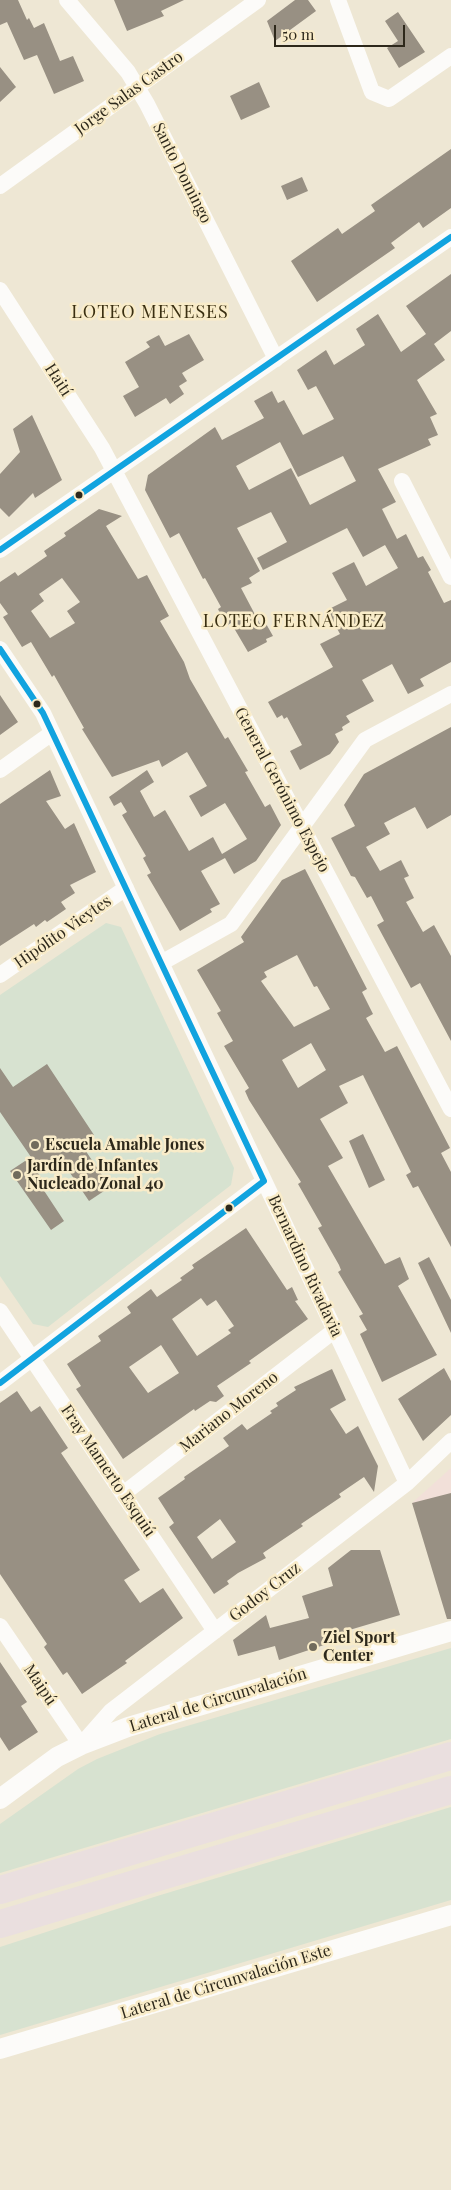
<!DOCTYPE html>
<meta charset="utf-8">
<style>
body{margin:0}
#map{position:relative;width:451px;height:2190px;overflow:hidden;background:#eee7d4;font-family:"Playfair Display",serif}
canvas{display:block}
.scale{position:absolute;left:274px;top:25px;width:131px;height:22px;box-sizing:border-box;border:2px solid #2d281b;border-top:0;padding-left:6px;font-size:15px;line-height:18px;white-space:nowrap;color:#2d281b;-webkit-text-stroke:4px #f9ecc9;paint-order:stroke}
</style>
<div id="map">
<canvas width="451" height="2190"></canvas>
<div class="scale">50 m</div>
</div>
<script>
const ctx = document.querySelector('canvas').getContext('2d');
ctx.lineJoin = 'round';
function fill(path, color) { ctx.fillStyle = color; ctx.fill(path, 'evenodd'); }
const shape = rows => new Path2D(rows.map(r => 'M' + r).join(''));
function strokePath(path, color, width, dash) { ctx.strokeStyle = color; ctx.lineWidth = width; ctx.lineCap = dash ? 'butt' : 'round'; ctx.setLineDash(dash || []); ctx.stroke(path); }
function label(font, color, halo, rows, align = 'center') {
  ctx.font = font + ' "Playfair Display",serif'; ctx.lineWidth = 5; ctx.setLineDash([]); ctx.textBaseline = 'middle'; ctx.strokeStyle = halo; ctx.fillStyle = color; for (const [text, x, y, turn = 0] of rows) {
    ctx.save(); ctx.translate(x, y); ctx.rotate((+turn || 0) * Math.PI / 180); ctx.textAlign = isNaN(turn) ? turn : align; if (halo) ctx.strokeText(text, 0, 0); ctx.fillText(text, 0, 0); ctx.restore();
  }
}
fill(shape([
 [451,1468,451,1607,412,1503]
]), '#f2e0d9');
fill(shape([
 [106,923,121,927,234,1168,231,1185,48,1327,33,1324,0,1276,0,995],
 [451,1648,451,1739,0,1873,0,1824,78,1769,97,1759,160,1734],
 [451,1807,451,1900,0,2035,0,1947,154,1897]
]), '#d7e2d0');
fill(shape([
 [0,0,18,0,27,20,29,18,34,28,44,23,60,61,73,56,84,81,54,94,37,55,24,60,7,22,0,25],
 [114,0,184,0,161,11,164,16,127,31],
 [295,0,308,0,316,11,275,41,267,21],
 [398,12,425,52,399,68,387,48,398,41,385,21],
 [0,67,16,87,0,102],
 [259,82,270,107,241,120,230,96],
 [451,149,451,208,423,228,419,222,391,243,395,248,317,302,291,261,338,228,342,234,375,211,371,205],
 [302,177,308,191,287,200,281,186],
 [451,274,451,331,434,344,445,360,417,380,437,414,430,417,438,435,428,439,431,445,378,469,396,502,382,509,397,539,406,534,418,558,423,556,431,570,428,572,444,603,451,600,451,662,420,679,424,686,408,694,392,664,362,680,374,701,346,716,350,722,342,727,343,730,335,734,339,742,330,754,300,770,290,751,302,745,287,717,284,719,282,715,277,718,268,702,333,667,320,644,340,634,327,610,347,600,332,573,354,562,366,586,398,568,385,545,363,557,347,528,263,570,257,558,287,542,271,512,237,528,260,571,249,578,252,583,241,588,260,624,265,622,273,636,266,639,267,642,248,652,231,623,226,626,218,609,221,607,205,578,203,579,179,533,170,538,145,490,148,475,215,427,222,440,264,418,254,401,272,391,278,403,284,400,303,435,334,419,316,386,308,390,297,370,326,350,334,365,365,345,356,329,378,314,401,352,426,334,406,306],
 [280,442,298,477,343,456,356,481,310,505,291,468,249,490,236,466],
 [189,334,204,360,182,373,187,381,179,386,184,394,170,404,166,398,135,417,123,396,139,387,125,362,150,347,146,342,159,335,165,346],
 [32,415,62,480,35,498,33,493,9,517,0,508,0,474,20,452,13,429],
 [99,509,122,516,106,526,138,579,147,575,169,616,160,621,184,662,190,679,225,739,228,737,248,771,245,772,265,807,270,804,281,825,256,861,234,874,225,858,201,871,220,904,210,909,212,912,180,931,147,875,151,873,143,858,146,856,122,815,127,812,121,802,114,806,109,797,147,770,154,782,140,791,154,817,165,810,189,851,213,837,222,854,247,839,225,803,201,817,189,796,207,786,187,752,162,767,159,760,112,777,82,729,84,728,54,675,52,677,31,642,22,647,3,617,8,614,0,603,0,582,15,572,18,576,47,556,44,551,66,536,64,533],
 [62,578,80,602,67,611,75,623,50,638,31,611,44,601,39,594],
 [0,695,18,722,0,735],
 [451,727,451,815,427,829,415,807,384,823,390,834,366,847,380,871,401,860,409,876,404,878,414,898,406,902,423,932,434,925,451,956,451,1041,420,983,411,988,377,925,384,921,371,896,367,898,355,877,351,876,331,838,355,826,344,805,364,774],
 [50,770,61,796,46,801,65,829,74,823,96,872,70,885,75,893,61,902,66,909,47,922,45,920,36,927,34,924,0,946,0,804],
 [305,869,367,989,362,992,373,1014,366,1018,385,1052,397,1046,450,1148,441,1153,451,1172,451,1247,418,1186,413,1188,406,1175,411,1172,363,1075,339,1086,348,1103,320,1119,343,1158,328,1166,385,1264,400,1257,409,1279,398,1286,437,1355,382,1382,360,1334,367,1330,359,1316,363,1314,338,1272,341,1270,339,1265,318,1228,322,1226,298,1184,301,1182,249,1100,245,1091,249,1088,224,1046,233,1041,217,1013,221,1011,197,970,244,942,241,937,282,880],
 [297,955,314,987,317,986,330,1009,294,1027,261,981,267,977,264,972],
 [311,1043,326,1070,298,1088,282,1060],
 [47,1064,94,1135,81,1144,110,1187,89,1201,60,1158,38,1173,41,1178,37,1180,64,1221,51,1230,10,1171,31,1157,0,1112,0,1068,13,1087],
 [363,1134,385,1180,369,1188,349,1141],
 [246,1228,287,1290,292,1287,298,1300,295,1301,308,1319,249,1361,251,1363,217,1386,224,1396,216,1402,210,1401,195,1411,194,1409,123,1459,76,1389,81,1386,67,1364,101,1341,98,1336,131,1313,127,1307,132,1303,151,1289,157,1297,182,1280,180,1278,194,1268,192,1265],
 [201,1298,207,1306,216,1300,234,1326,228,1330,231,1333,197,1356,172,1319],
 [161,1345,179,1373,148,1393,129,1367],
 [429,1257,451,1300,451,1333,418,1263],
 [444,1368,451,1381,451,1415,423,1441,398,1399],
 [332,1369,346,1400,330,1409,346,1434,358,1426,378,1466,374,1492,364,1477,339,1494,341,1497,301,1524,303,1526,263,1553,266,1558,238,1573,227,1581,229,1584,214,1594,169,1527,174,1523,158,1498,185,1479,184,1477,229,1446,223,1438,242,1424,247,1430,272,1413,270,1411,278,1406,276,1403,296,1390,294,1387],
 [220,1519,236,1542,212,1559,197,1537],
 [17,1391,31,1412,40,1406,68,1448,61,1453,140,1570,124,1580,140,1603,163,1588,183,1618,125,1661,127,1663,82,1694,67,1672,63,1675,44,1647,47,1644,0,1574,0,1403],
 [451,1493,451,1619,447,1619,412,1503],
 [351,1550,380,1550,400,1615,346,1631,348,1637,279,1660,275,1646,238,1656,233,1640,266,1615,270,1628,309,1618,302,1596,333,1586,328,1568],
 [0,1662,27,1702,21,1706,38,1732,9,1751,0,1737]
]), '#989083');
strokePath(shape([
 [67,0,128,72,147,104,276,359],
 [338,0,372,92,389,99,451,56],
 [0,186,258,0],
 [0,290,102,448,451,1109],
 [402,481,451,577],
 [0,550,451,237],
 [0,649,43,713,407,1483],
 [0,770,52,733],
 [161,963,231,924,365,740,451,694],
 [0,975,126,888],
 [0,1311,215,1631],
 [0,1383,264,1181],
 [123,1494,335,1330],
 [0,1626,81,1745,111,1711,407,1483,451,1441]
]), '#fcfbf9', 16);
strokePath(shape([
 [0,1799,57,1757,81,1745,128,1727,451,1631],
 [0,2049,451,1915]
]), '#fcfbf9', 20);
strokePath(shape([
 [0,1890,451,1756],
 [0,1924,451,1790]
]), '#eadfdf', 28);
strokePath(shape([
 [0,550,451,237],
 [0,649,43,713,264,1181,0,1383]
]), '#11a3df', 6);
for (const [x, y, r, color] of [
 [79,495,4.5,"#2d281b"],
 [37,704,4.5,"#2d281b"],
 [35,1145,5,"#716b5c"],
 [17,1175,5,"#716b5c"],
 [229,1208,4.5,"#2d281b"],
 [313,1647,5,"#716b5c"]
]) { const dot = new Path2D(); dot.arc(x, y, r, 0, 2 * Math.PI); ctx.fillStyle = color; ctx.fill(dot); strokePath(dot, '#f9ecc9', 2); }
label('16px', '#2d281b', '#f9ecc9', [
 ["Jorge Salas Castro",129,93,-36],
 ["Santo Domingo",182,173,63],
 ["Haití",58,380,57],
 ["General Gerónimo Espejo",282,790,62],
 ["Hipólito Vieytes",63,932,-35],
 ["Bernardino Rivadavia",305,1266,65],
 ["Mariano Moreno",229,1412,-38],
 ["Fray Mamerto Esquiú",108,1471,56],
 ["Godoy Cruz",265,1592,-38],
 ["Maipú",40,1685,56],
 ["Lateral de Circunvalación",218,1700,-17],
 ["Lateral de Circunvalación Este",226,1982,-17]
]);
label('bold 16px', '#2d281b', '#f9ecc9', [
 ["Escuela Amable Jones",45,1145],
 ["Jardín de Infantes",27,1166],
 ["Nucleado Zonal 40",27,1184],
 ["Ziel Sport",323,1638],
 ["Center",323,1656]
], 'left');
ctx.letterSpacing = '1px';
label('18px', '#3a2f11', '#f9ecc9', [
 ["LOTEO MENESES",150,312],
 ["LOTEO FERNÁNDEZ",294,621]
]);
ctx.letterSpacing = '0px';
</script>
